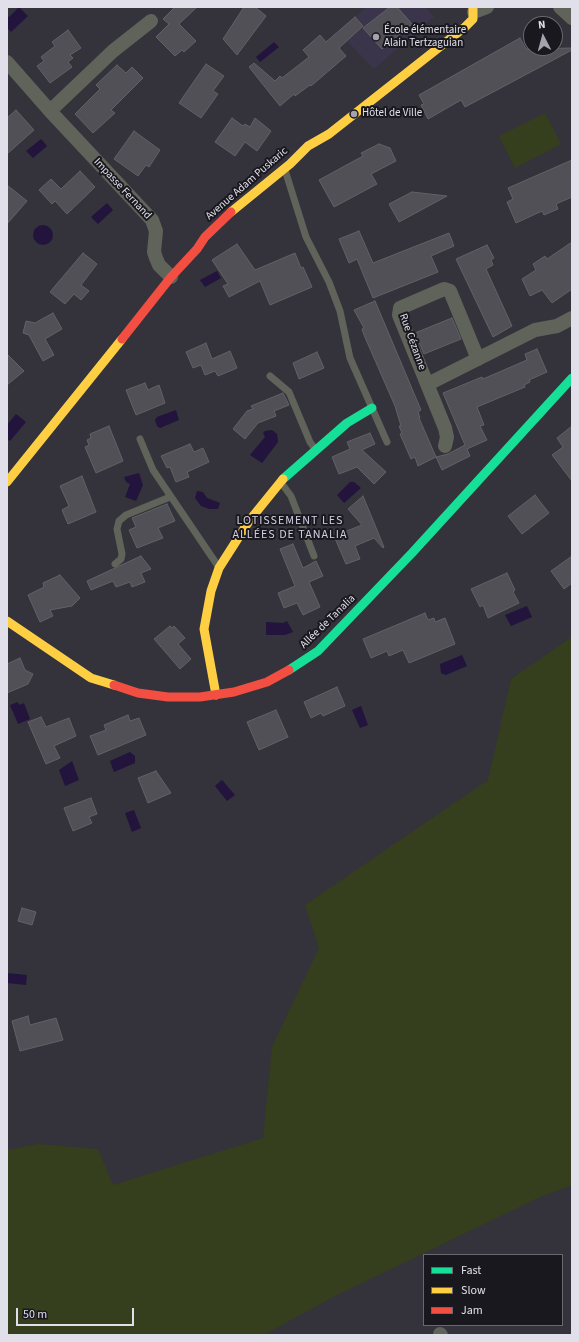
<!DOCTYPE html>
<meta charset="utf-8">
<style>
body{margin:0}
#map{position:relative;width:579px;height:1342px;overflow:hidden;background:#34323a;font-family:"Source Sans 3",sans-serif}
canvas{display:block}
.frame{position:absolute;inset:0;border:8px solid #e1dfe9;pointer-events:none}
.legend{position:absolute;left:423px;top:1254px;width:140px;height:72px;box-sizing:border-box;background:#19181f;border:1px solid #696870;margin:0;padding:5px 7px;list-style:none;font-size:12px;color:#e1dfe9}
.legend li{display:flex;align-items:center;gap:8px;height:20px}
.legend b{width:20px;border:1px solid #696870}
.north{position:absolute;left:523px;top:16px;width:40px;height:40px;box-sizing:border-box;background:#19181f;border:1px solid #696870;border-radius:50%;rotate:354deg;font-size:11px;font-weight:700;line-height:16px;text-align:center;color:#e1dfe9}
.north::after{content:'';display:block;margin:auto;width:14px;height:18px;background:#a4a2ac;clip-path:polygon(50% 0,100% 100%,50% 72%,0 100%)}
.scale{position:absolute;left:16px;top:1308px;width:118px;height:18px;box-sizing:border-box;border:2px solid #e1dfe9;border-top:0;padding-left:5px;font-size:12px;line-height:14px;white-space:nowrap;color:#e1dfe9;-webkit-text-stroke:3px #19181f;paint-order:stroke}
</style>
<div id="map">
<canvas width="579" height="1342"></canvas>
<div class="frame"></div>
<ul class="legend">
<li><b style="height:5px;background:#16e098"></b>Fast</li>
<li><b style="height:5px;background:#ffcf43"></b>Slow</li>
<li><b style="height:5px;background:#f24e42"></b>Jam</li>
</ul>
<div class="north">N</div>
<div class="scale">50 m</div>
</div>
<script>
const ctx = document.querySelector('canvas').getContext('2d');
ctx.lineJoin = 'round';
function fill(path, color) { ctx.fillStyle = color; ctx.fill(path, 'evenodd'); }
const shape = rows => new Path2D(rows.map(r => 'M' + r).join(''));
function strokePath(path, color, width, dash) { ctx.strokeStyle = color; ctx.lineWidth = width; ctx.lineCap = dash ? 'butt' : 'round'; ctx.setLineDash(dash || []); ctx.stroke(path); }
function label(font, color, halo, rows, align = 'center') {
  ctx.font = font + ' "Source Sans 3",sans-serif'; ctx.lineWidth = 4; ctx.setLineDash([]); ctx.textBaseline = 'middle'; ctx.strokeStyle = halo; ctx.fillStyle = color; for (const [text, x, y, turn = 0] of rows) {
    ctx.save(); ctx.translate(x, y); ctx.rotate((+turn || 0) * Math.PI / 180); ctx.textAlign = isNaN(turn) ? turn : align; if (halo) ctx.strokeText(text, 0, 0); ctx.fillText(text, 0, 0); ctx.restore();
  }
}
fill(shape([
 [366,7,426,7,434,17,374,69,338,32]
]), '#3a354a');
fill(shape([
 [545,113,561,144,515,168,499,136],
 [572,637,572,1185,540,1197,331,1298,264,1335,7,1335,7,1150,38,1144,98,1149,113,1185,263,1138,272,1047,319,948,305,905,488,780,511,679]
]), '#363f1d');
fill(shape([
 [19,7,28,16,11,32,7,28,7,16,9,17],
 [274,42,279,47,260,62,256,57],
 [41,139,47,146,33,158,26,151],
 [107,203,113,210,98,224,91,217],
 '33 235a10 10 0 1 1 20 0a10 10 0 1 1-20 0Z',
 [217,271,221,278,205,287,200,280],
 [176,410,179,420,160,428,157,426,155,420,157,417],
 [16,414,26,422,10,441,7,439,7,425],
 [272,430,277,434,278,442,262,463,250,455,265,437,263,433,265,431],
 [139,473,143,485,136,501,125,497,130,484,126,482,124,477],
 [350,482,354,482,361,488,344,503,337,495],
 [197,491,203,492,207,498,220,503,218,509,209,509,201,506,195,498],
 [527,606,532,617,511,626,505,615],
 [287,621,293,632,285,635,266,635,266,622,283,623],
 [462,655,467,666,446,675,441,673,440,664],
 [18,702,19,705,24,703,30,719,18,724,10,705],
 [361,706,368,725,360,728,352,710],
 [130,752,135,756,135,763,114,772,110,761],
 [72,761,79,780,65,786,59,770],
 [222,780,235,795,227,801,215,786],
 [134,810,141,828,132,832,125,813],
 [7,973,27,975,26,985,7,983]
]), '#22143c');
const building = shape([
 [175,7,197,7,179,24,196,41,184,52,182,50,175,56,156,37,169,24,163,19,175,7],
 [244,7,255,7,266,16,237,55,223,39,244,7],
 [390,7,397,7,412,24,382,49,363,28,390,7],
 [355,17,363,26,339,48,346,56,311,86,310,85,295,96,294,94,280,106,249,67,254,63,275,81,280,76,282,78,309,57,303,50,320,35,326,42,355,17],
 [68,30,81,48,70,55,73,58,68,62,72,67,50,83,37,66,44,61,41,57,55,46,52,42,68,30],
 [520,38,526,49,572,48,572,50,465,107,461,100,428,119,421,105,424,104,419,95,520,38],
 [206,64,224,76,213,91,218,94,201,118,179,103,206,64],
 [117,65,126,73,132,67,143,78,111,110,115,113,93,133,75,114,100,89,96,85,117,65],
 [16,110,34,130,7,154,7,118,16,110],
 [232,118,243,126,245,124,250,127,255,118,271,131,257,151,245,142,235,156,215,142,232,118],
 [134,131,160,150,149,167,146,165,138,176,114,159,134,131],
 [379,144,390,148,396,161,371,174,377,184,334,207,319,180,363,156,361,153,379,144],
 [572,160,572,197,556,204,558,209,544,215,542,211,516,223,507,202,513,199,508,188,572,160],
 [80,171,95,187,67,214,55,201,52,204,39,190,51,179,61,189,80,171],
 [7,185,27,201,7,224,7,185],
 [412,192,447,196,399,222,389,204,412,192],
 [359,231,373,263,449,233,454,246,431,256,438,272,373,298,357,259,349,263,339,239,359,231],
 [572,242,572,289,552,303,542,290,530,296,522,279,536,270,533,264,545,256,547,259,572,242],
 [237,244,255,270,295,253,301,268,303,267,312,287,270,305,260,281,229,297,223,286,228,284,212,260,237,244],
 [487,245,494,258,491,260,493,265,486,269,512,326,493,337,456,259,487,245],
 [83,253,97,264,81,285,89,291,81,300,74,294,65,304,50,292,83,253],
 [375,301,421,410,418,412,420,418,419,418,436,457,418,466,415,457,411,459,400,434,402,433,399,426,401,426,395,406,364,335,362,329,364,328,354,310,375,301],
 [53,313,62,329,45,339,54,355,43,361,29,335,23,333,26,321,35,323,53,313],
 [452,318,461,339,424,354,415,333,452,318],
 [206,343,212,359,230,351,237,368,218,376,215,371,205,375,201,365,193,368,186,352,206,343],
 [537,349,547,372,529,380,530,382,524,385,525,387,477,407,484,425,480,426,487,440,467,449,470,456,442,470,436,457,448,454,465,445,443,393,482,377,483,379,527,360,525,354,537,349],
 [317,352,324,368,299,379,293,363,317,352],
 [7,354,24,371,7,385,7,354],
 [145,383,148,390,159,385,165,403,136,415,126,390,145,383],
 [283,393,289,405,274,411,276,416,258,423,245,439,233,429,247,411,253,409,251,406,283,393],
 [109,426,123,461,96,473,85,447,89,445,87,440,91,438,90,434,109,426],
 [572,426,572,481,552,455,563,447,557,438,572,426],
 [370,433,375,444,362,450,386,472,374,484,357,467,339,474,332,457,350,449,347,442,370,433],
 [190,444,194,452,203,448,209,462,187,472,189,477,176,482,170,467,167,468,161,456,190,444],
 [82,476,96,512,68,524,62,510,69,506,60,486,82,476],
 [535,495,549,513,522,534,508,516,535,495],
 [363,496,384,547,383,548,374,538,355,546,360,559,346,564,334,536,362,525,348,509,363,496],
 [167,504,175,521,158,528,163,538,137,548,129,530,136,527,132,518,167,504],
 [293,544,303,568,316,561,323,576,309,582,320,607,303,615,297,603,284,608,278,593,295,586,280,549,293,544],
 [141,556,151,569,141,573,145,582,132,587,130,582,116,587,113,581,91,590,87,581,141,556],
 [572,556,572,583,564,589,551,571,572,556],
 [507,573,515,590,513,592,519,603,488,618,483,605,480,607,471,589,507,573],
 [60,575,80,598,72,606,50,610,53,616,40,622,28,595,44,587,43,583,60,575],
 [425,613,428,620,434,618,435,622,445,618,455,644,409,663,403,650,389,656,387,651,371,658,363,639,425,613],
 [170,626,172,628,174,626,185,638,178,644,191,659,180,669,154,639,170,626],
 [20,658,25,670,33,674,28,684,7,693,7,664,20,658],
 [337,687,345,706,323,716,321,713,311,718,304,702,337,687],
 [276,710,288,737,259,750,247,722,276,710],
 [128,715,130,721,139,718,146,735,98,755,90,736,106,730,104,725,128,715],
 [41,717,46,727,69,718,76,736,54,746,60,758,46,764,28,722,41,717],
 [156,771,171,793,148,803,138,778,156,771],
 [91,798,97,814,89,817,92,823,73,831,64,808,91,798],
 [22,908,36,912,32,925,18,921,22,908],
 [28,1016,30,1025,56,1018,63,1040,20,1051,12,1021,28,1016]
]);
fill(building, '#515056');
strokePath(building, '#626168', 1);
strokePath(shape([
 [285,170,306,237,329,282,340,311,350,358,387,442],
 [270,376,289,392,310,442,315,449],
 [140,439,153,470,218,566],
 [282,484,291,496,314,556],
 [115,564,121,559,122,554,117,529,119,521,126,515,170,497]
]), '#606359', 7);
strokePath(shape([
 [560,7,572,18],
 [474,12,487,7],
 [7,62,50,111,152,220,156,231,154,252,156,258,159,265,171,277],
 [50,111,113,51,151,21],
 [428,384,535,330,557,326,572,318],
 [445,446,447,437,445,428,399,315,400,308,444,289,450,291,478,359],
 [440,1334,441,1335]
]), '#606359', 14);
strokePath(shape([
 [283,479,347,423,372,408],
 [289,670,318,651,412,553,572,378]
]), '#16e098', 9);
strokePath(shape([
 [231,212,290,164,308,146,329,134,465,27,473,19,473,7],
 [7,482,122,339],
 [7,621,91,678,114,685],
 [216,695,204,629,211,591,219,568,249,521,283,479]
]), '#ffcf43', 9);
strokePath(shape([
 [122,339,171,277,197,249,205,237,231,212],
 [114,685,138,693,168,697,200,697,234,692,267,682,289,670]
]), '#f24e42', 9);
for (const [x, y, r, color] of [
 [376,37,4,"#a4a2ac"],
 [354,114,4,"#a4a2ac"]
]) { const dot = new Path2D(); dot.arc(x, y, r, 0, 2 * Math.PI); ctx.fillStyle = color; ctx.fill(dot); strokePath(dot, '#19181f', 1.5); }
label('11px', '#e1dfe9', '#19181f', [
 ["École élémentaire",384,31],
 ["Alain Tertzaguian",384,44],
 ["Hôtel de Ville",362,114]
], 'left');
label('11px', '#e1dfe9', '#19181f', [
 ["Avenue Adam Puskaric",247,184,-41],
 ["Impasse Fernand",122,189,47],
 ["Rue Cézanne",412,342,70],
 ["Allée de Tanalia",328,622,-44]
]);
ctx.letterSpacing = '1px';
label('12px', '#d3cfe3', '#19181f', [
 ["LOTISSEMENT LES",290,521],
 ["ALLÉES DE TANALIA",290,535]
]);
ctx.letterSpacing = '0px';
</script>
